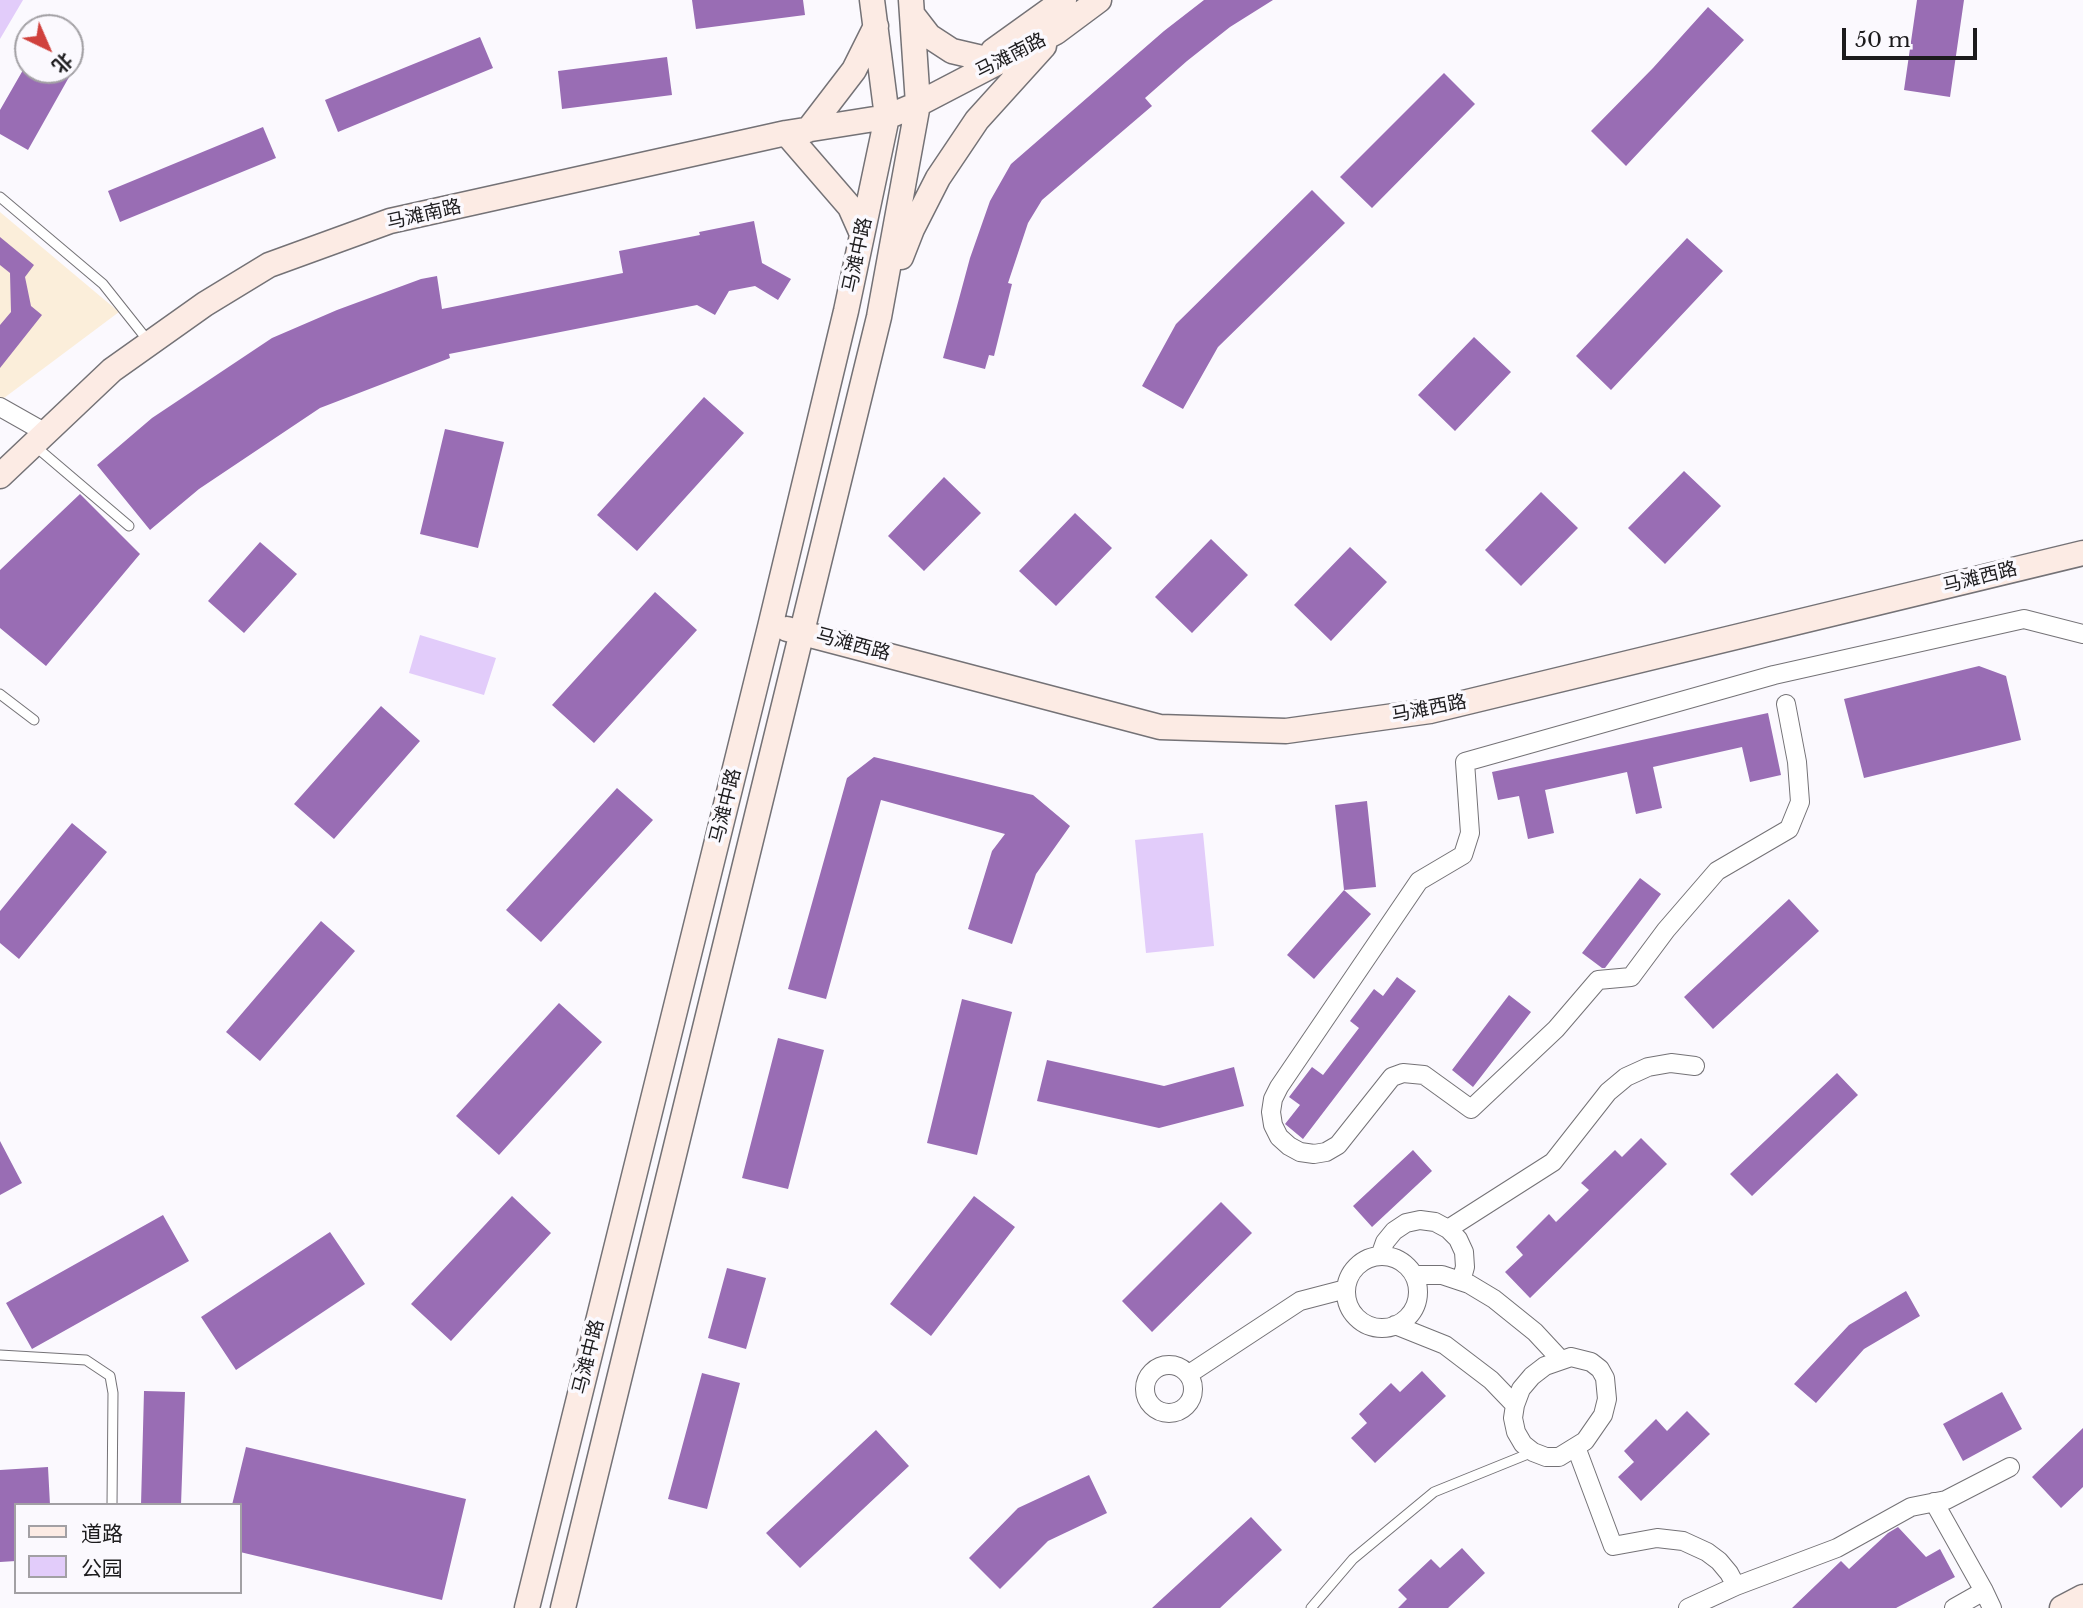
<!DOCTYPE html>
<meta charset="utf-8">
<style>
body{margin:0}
#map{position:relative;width:2083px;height:1608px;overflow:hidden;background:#fbf9fe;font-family:"Libre Baskerville","Noto Sans SC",serif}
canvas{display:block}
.legend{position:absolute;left:14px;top:1503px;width:228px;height:91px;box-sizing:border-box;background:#fbf9fe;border:2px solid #a2a0a4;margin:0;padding:9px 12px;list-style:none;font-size:21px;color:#1c1b1d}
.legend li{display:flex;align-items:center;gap:14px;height:35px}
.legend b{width:35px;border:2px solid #a2a0a4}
.north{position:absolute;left:14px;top:14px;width:70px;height:70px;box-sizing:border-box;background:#fbf9fe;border:2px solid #a2a0a4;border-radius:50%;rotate:136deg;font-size:19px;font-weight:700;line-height:28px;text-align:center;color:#1c1b1d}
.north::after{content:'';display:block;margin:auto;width:24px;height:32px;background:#d0413d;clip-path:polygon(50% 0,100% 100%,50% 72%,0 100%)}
.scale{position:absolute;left:1842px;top:28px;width:135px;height:32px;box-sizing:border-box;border:4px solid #1c1b1d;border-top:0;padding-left:9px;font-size:21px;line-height:24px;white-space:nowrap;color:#1c1b1d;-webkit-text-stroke:5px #fbf9fe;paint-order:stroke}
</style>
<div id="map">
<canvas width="2083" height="1608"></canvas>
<ul class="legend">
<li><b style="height:9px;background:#fcebe4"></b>道路</li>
<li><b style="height:19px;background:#e2ccfa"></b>公园</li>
</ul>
<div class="north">北</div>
<div class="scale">50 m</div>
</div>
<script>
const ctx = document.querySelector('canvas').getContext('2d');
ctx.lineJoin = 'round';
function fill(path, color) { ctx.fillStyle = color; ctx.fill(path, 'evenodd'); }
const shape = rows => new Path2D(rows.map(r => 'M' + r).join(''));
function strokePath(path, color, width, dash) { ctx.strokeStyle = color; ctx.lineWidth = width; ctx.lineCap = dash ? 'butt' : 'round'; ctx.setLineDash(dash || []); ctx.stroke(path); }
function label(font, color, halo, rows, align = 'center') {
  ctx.font = font + ' "Libre Baskerville","Noto Sans SC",serif'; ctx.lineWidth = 7; ctx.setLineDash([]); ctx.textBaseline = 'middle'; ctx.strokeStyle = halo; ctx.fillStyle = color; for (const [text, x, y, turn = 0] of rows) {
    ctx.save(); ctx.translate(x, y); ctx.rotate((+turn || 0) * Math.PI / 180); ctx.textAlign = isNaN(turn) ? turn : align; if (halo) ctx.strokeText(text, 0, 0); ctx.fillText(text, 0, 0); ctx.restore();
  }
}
fill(shape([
 [0,212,119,312,0,401]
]), '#fbeeda');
fill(shape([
 [0,0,23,0,0,39],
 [420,635,496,658,484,695,409,673],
 [1203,833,1214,946,1146,953,1135,840]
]), '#e2ccfa');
fill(shape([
 [692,0,803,0,805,15,696,29],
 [1204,0,1273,0,1230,27,1187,61,1145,98,1152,106,1042,200,1028,223,1008,283,1012,284,994,356,989,355,985,369,943,358,970,258,990,201,1011,164,1164,31],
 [1917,0,1964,0,1950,97,1904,90],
 [1708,7,1744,40,1626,166,1591,131,1653,68],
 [480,37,493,68,338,132,325,100],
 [667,57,672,95,562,109,558,71],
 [23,70,73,70,28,150,0,134,0,110],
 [1444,73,1475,104,1372,208,1340,177],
 [263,127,276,158,120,222,108,191],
 [1312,190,1345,223,1218,347,1183,409,1142,386,1176,324],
 [754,221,762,263,791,279,778,300,755,286,729,291,715,315,697,305,449,354,450,358,320,408,199,489,150,530,97,465,152,418,272,338,337,310,421,279,437,276,442,309,623,273,619,251,700,235,699,232],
 [0,237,34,265,25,277,31,306,42,315,0,368,0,325,11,312,10,273,0,265],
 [1687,238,1723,271,1611,390,1576,356],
 [1474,337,1511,372,1455,431,1418,395],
 [704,397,744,433,637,551,597,515],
 [445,429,504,442,478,548,420,534],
 [1684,471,1721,506,1665,564,1628,528],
 [944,477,981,513,924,571,888,536],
 [1541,492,1578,528,1521,586,1485,550],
 [80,494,140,554,46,666,0,628,0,570],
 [1075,513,1112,548,1056,606,1019,571],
 [1211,539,1248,575,1192,633,1155,597],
 [260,542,297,574,244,633,208,601],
 [1350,547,1387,582,1331,641,1294,605],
 [655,592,697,630,594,743,552,705],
 [1979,666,2006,676,2021,740,1864,778,1844,699],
 [381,706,420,741,334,839,294,804],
 [1768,713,1781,775,1750,782,1742,747,1653,767,1662,808,1636,814,1627,772,1545,790,1554,833,1528,839,1519,796,1498,800,1492,772],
 [874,757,1033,795,1070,826,1036,874,1012,944,968,929,992,851,1005,834,881,800,826,999,788,989,847,778],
 [617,788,653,820,541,942,506,910],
 [1367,801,1376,887,1344,890,1335,805],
 [72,823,107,852,19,959,0,943,0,911],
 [1640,878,1661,894,1605,968,1602,968,1582,953],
 [1344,890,1371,914,1314,979,1287,955],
 [1789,899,1819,931,1713,1029,1684,997],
 [321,921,355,951,260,1061,226,1032],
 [1397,977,1416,991,1303,1139,1285,1124,1300,1105,1289,1097,1312,1067,1323,1075,1359,1028,1350,1021,1374,989,1383,996],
 [1509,995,1531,1012,1473,1087,1452,1070],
 [962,999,1012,1012,977,1155,927,1143],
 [559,1003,602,1042,499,1155,456,1116],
 [778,1038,824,1050,788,1189,742,1178],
 [1047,1060,1164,1086,1234,1067,1244,1106,1159,1128,1037,1101],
 [1837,1073,1858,1095,1752,1196,1730,1174],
 [1641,1138,1667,1164,1530,1298,1505,1272,1523,1255,1516,1247,1549,1214,1556,1222,1589,1190,1581,1183,1615,1150,1622,1157],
 [0,1141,22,1183,0,1195],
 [1413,1150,1432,1171,1372,1227,1353,1206],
 [512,1196,551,1233,451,1341,411,1304],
 [974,1196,1015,1227,931,1336,890,1304],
 [1221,1202,1252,1233,1152,1332,1122,1301],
 [163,1215,189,1261,32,1349,6,1303],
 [330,1232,365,1284,236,1370,201,1317],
 [727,1268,766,1278,746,1349,708,1338],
 [1906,1291,1920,1316,1864,1349,1816,1403,1794,1384,1849,1325],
 [1422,1371,1446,1396,1375,1463,1351,1438,1367,1423,1359,1414,1391,1383,1400,1392],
 [702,1373,740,1383,707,1509,668,1499],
 [144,1391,185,1392,181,1505,141,1505],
 [2002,1392,2022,1429,1963,1461,1943,1424],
 [1687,1411,1710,1434,1641,1501,1618,1477,1634,1462,1624,1451,1656,1419,1667,1431],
 [2083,1428,2083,1487,2061,1508,2032,1477],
 [876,1430,909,1466,800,1568,766,1533],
 [246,1447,466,1499,442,1600,240,1552,240,1505,232,1505],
 [48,1467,50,1505,16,1505,16,1561,0,1562,0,1470],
 [1089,1475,1107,1513,1048,1541,1000,1589,969,1558,1018,1508],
 [1251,1517,1282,1550,1220,1608,1152,1608],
 [1898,1527,1926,1557,1940,1549,1955,1577,1896,1608,1792,1608,1841,1561,1849,1569,1888,1533],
 [1462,1548,1485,1573,1448,1608,1398,1608,1407,1599,1398,1590,1431,1559,1440,1568]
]), '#996db4');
const lane = shape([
 [0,197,103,284,149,342],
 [35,446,129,526],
 [0,694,34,720],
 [0,1355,86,1360,110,1376,113,1393,112,1505],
 [1311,1608,1353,1559,1434,1492,1533,1452]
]);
const street = shape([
 [0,407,46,433],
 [1786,704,1797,762,1800,802,1789,829,1717,871,1666,930,1631,977,1598,980,1556,1029,1471,1109,1424,1075,1403,1073,1392,1077,1338,1145,1326,1152,1314,1154,1300,1152,1289,1146,1279,1137,1273,1125,1271,1112,1273,1099,1279,1087,1419,881,1463,855,1470,833,1465,762,1774,675,2024,619,2083,634],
 [1448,1229,1553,1162,1608,1092,1626,1077,1648,1067,1671,1063,1695,1066],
 [1380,1256,1385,1242,1394,1231,1406,1223,1420,1220,1435,1222,1448,1229,1458,1239,1464,1252,1465,1267,1461,1281],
 '1346 1292a36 36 0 1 1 72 0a36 36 0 1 1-72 0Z',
 [1414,1275,1442,1275,1469,1284,1494,1299,1535,1332,1561,1360],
 [1395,1325,1445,1345,1491,1380,1515,1405],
 [1571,1357,1591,1362,1600,1369,1605,1378,1607,1399,1603,1415,1585,1441,1559,1457,1546,1457,1533,1452,1523,1444,1516,1432,1513,1418,1515,1405,1521,1389,1532,1376,1545,1366,1571,1357],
 '1145 1389a24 24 0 1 1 48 0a24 24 0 1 1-48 0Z',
 [1189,1374,1300,1301,1346,1289],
 [1576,1447,1613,1546,1657,1538,1683,1541,1707,1552,1719,1561,1729,1573,1736,1586],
 [1934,1502,1984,1591],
 [1688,1608,1736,1586,1837,1548,1911,1507,1946,1500,2010,1467],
 [1954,1608,1984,1591,1992,1608]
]);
const secondary = shape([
 [912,14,929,36,952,51,982,58],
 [993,51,1064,0],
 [808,130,854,70,876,26],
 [786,133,850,207,862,234],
 [901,257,912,229,938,178,977,120,1044,46],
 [0,476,112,370,205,304,269,265,390,221,786,133,887,117,918,104,1056,32,1099,0],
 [787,629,1160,727,1286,731,1430,711,2083,553],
 [527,1608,770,627,846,311,887,117,872,0],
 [563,1608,879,317,918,104,911,0],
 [2062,1608,2083,1597]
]);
strokePath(lane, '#747276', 11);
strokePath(street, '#747276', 20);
strokePath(secondary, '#747276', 27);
strokePath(lane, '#fff', 9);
strokePath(street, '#fff', 18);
strokePath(secondary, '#fcebe4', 24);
label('19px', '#1c1b1d', '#fbf9fe', [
 ["马滩南路",1011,56,-27],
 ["马滩南路",424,215,-13],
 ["马滩中路",858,255,-78],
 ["马滩西路",1980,578,-14],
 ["马滩西路",853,645,15],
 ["马滩西路",1429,709,-11],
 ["马滩中路",726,806,-76],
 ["马滩中路",589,1357,-76]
]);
</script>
